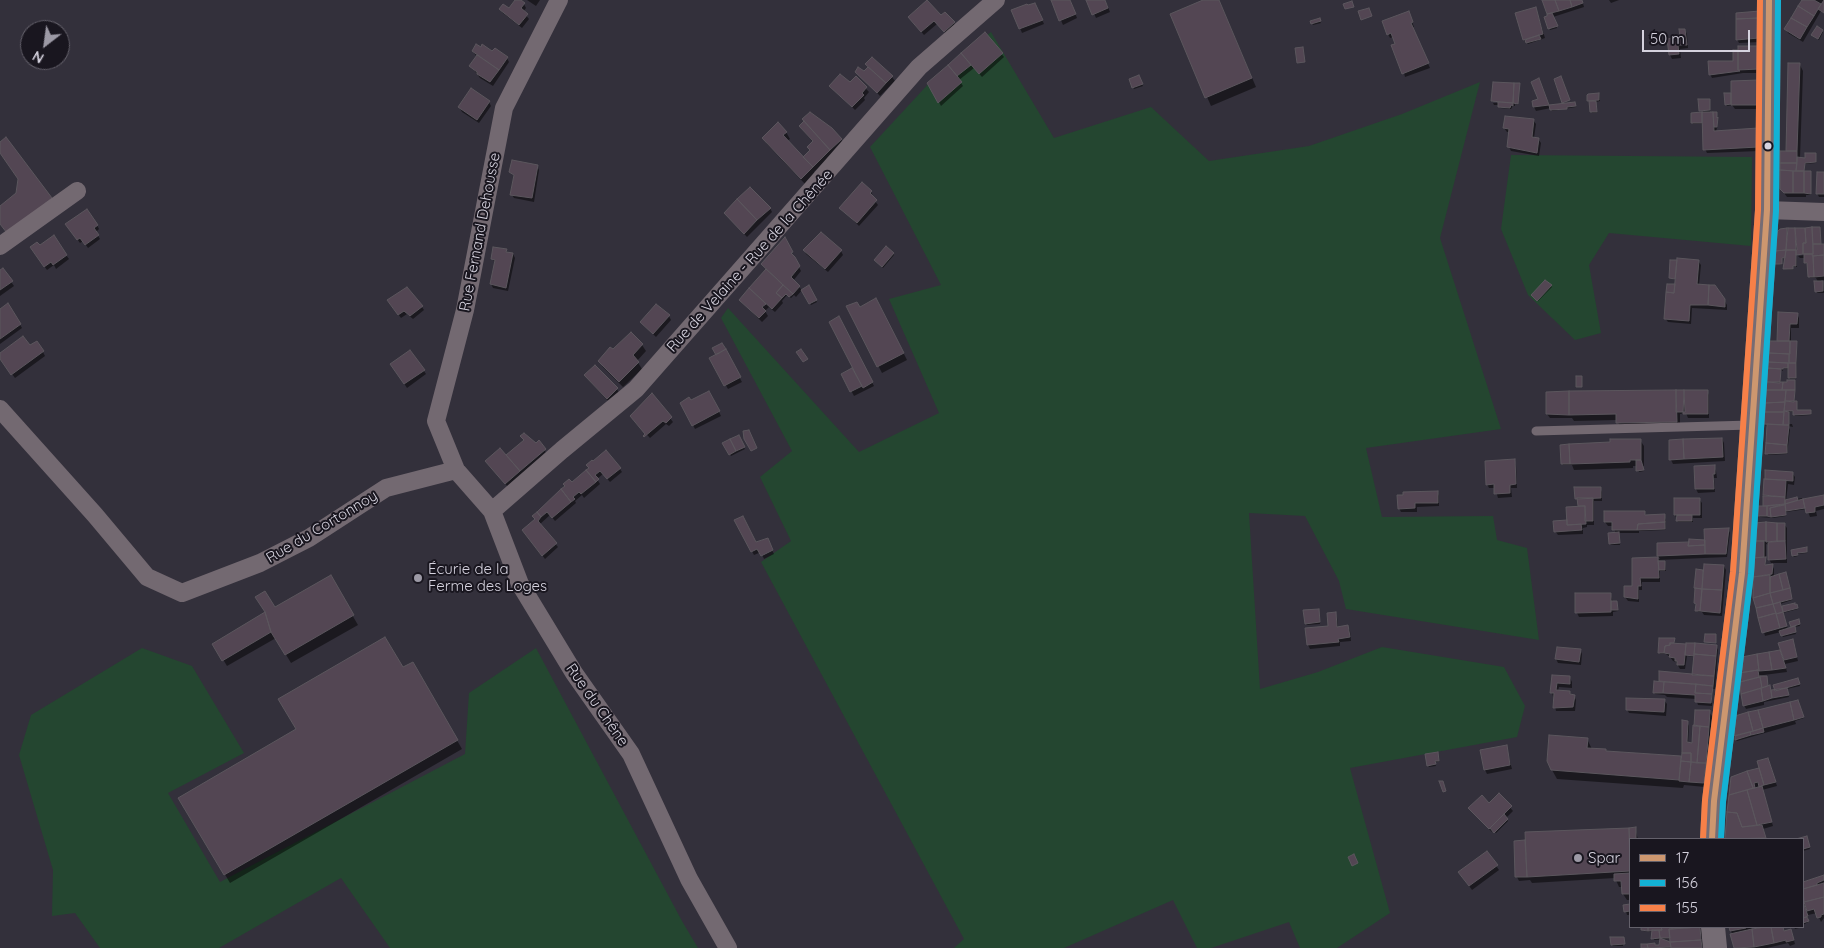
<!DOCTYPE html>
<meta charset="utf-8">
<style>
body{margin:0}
#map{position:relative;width:1824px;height:948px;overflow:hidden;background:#33303b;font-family:Quicksand,sans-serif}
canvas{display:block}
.legend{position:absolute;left:1629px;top:838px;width:175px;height:90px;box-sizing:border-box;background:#19161f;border:1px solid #64616b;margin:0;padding:6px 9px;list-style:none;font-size:15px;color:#d5d2de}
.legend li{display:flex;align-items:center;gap:10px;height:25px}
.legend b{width:25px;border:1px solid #64616b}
.north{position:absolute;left:20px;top:20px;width:50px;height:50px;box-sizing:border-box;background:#19161f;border:1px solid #64616b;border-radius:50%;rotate:210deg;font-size:14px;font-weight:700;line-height:20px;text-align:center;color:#d5d2de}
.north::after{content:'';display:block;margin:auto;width:18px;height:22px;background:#9c99a5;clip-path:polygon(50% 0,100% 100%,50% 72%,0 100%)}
.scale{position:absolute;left:1642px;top:30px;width:108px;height:22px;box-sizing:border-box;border:2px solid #d5d2de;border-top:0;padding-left:6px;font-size:15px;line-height:18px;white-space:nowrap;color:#d5d2de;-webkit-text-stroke:4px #19161f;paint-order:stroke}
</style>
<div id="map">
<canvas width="1824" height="948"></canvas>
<ul class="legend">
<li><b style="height:6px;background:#cd976f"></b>17</li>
<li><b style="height:6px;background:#13b2d5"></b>156</li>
<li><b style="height:6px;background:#f78048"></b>155</li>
</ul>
<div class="north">N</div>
<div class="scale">50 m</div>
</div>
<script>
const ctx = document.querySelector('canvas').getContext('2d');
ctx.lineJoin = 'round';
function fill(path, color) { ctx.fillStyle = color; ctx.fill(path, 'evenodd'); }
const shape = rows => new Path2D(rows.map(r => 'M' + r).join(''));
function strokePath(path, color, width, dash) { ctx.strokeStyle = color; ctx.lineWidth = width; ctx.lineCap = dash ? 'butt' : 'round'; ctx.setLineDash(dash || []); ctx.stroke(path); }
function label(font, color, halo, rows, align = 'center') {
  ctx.font = font + ' Quicksand,sans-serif'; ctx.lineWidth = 4; ctx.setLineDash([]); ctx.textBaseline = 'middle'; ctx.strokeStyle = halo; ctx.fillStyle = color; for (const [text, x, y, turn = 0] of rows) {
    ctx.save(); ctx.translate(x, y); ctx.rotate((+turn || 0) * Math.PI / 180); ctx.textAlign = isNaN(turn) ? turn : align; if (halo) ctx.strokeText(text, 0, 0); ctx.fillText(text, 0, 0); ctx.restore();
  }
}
fill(shape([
 [991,32,1054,138,1151,107,1209,161,1309,146,1402,114,1480,82,1440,238,1501,429,1366,448,1382,517,1493,516,1497,540,1527,548,1539,640,1346,609,1339,581,1305,516,1249,513,1260,689,1318,672,1382,647,1504,667,1525,706,1517,737,1350,768,1390,913,1337,948,1300,948,1289,922,1211,948,1197,948,1173,900,1064,948,954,948,964,939,761,562,791,541,760,477,792,451,721,318,728,308,859,452,939,413,889,299,941,285,870,147,932,80],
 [1511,155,1752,157,1751,246,1609,233,1589,265,1601,333,1575,340,1528,295,1501,229],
 [142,648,192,666,244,753,168,793,220,882,465,754,469,693,536,648,682,921,698,948,390,948,341,878,219,948,100,948,75,913,52,916,53,870,19,755,31,715]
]), '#244630');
fill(shape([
 [517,0,524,4,526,8,523,12,529,19,522,28,503,13,501,9,509,10],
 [527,0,540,0,536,6],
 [1052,0,1070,0,1077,18,1063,25],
 [1088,0,1105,0,1110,12,1096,18],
 [1206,0,1218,0,1221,5,1256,87,1211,106,1171,15],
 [1544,0,1582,0,1584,7,1553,17,1557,28,1550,30],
 [1609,0,1619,0,1611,3],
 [1803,0,1824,0,1824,13,1821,11,1803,42,1788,33,1786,29],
 [1037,8,1044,24,1022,33,1013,11],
 [1537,12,1545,38,1528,44,1524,40],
 [1737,14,1760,42,1739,43,1737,39],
 [1410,16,1414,27,1412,27,1430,68,1405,77,1397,44,1393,37,1390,38,1388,34],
 [941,17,954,23,956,27,947,35,937,24,924,35,912,21],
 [1319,19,1321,23,1313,25,1312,22],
 [1817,27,1823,32,1819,40,1813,35],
 [1685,30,1687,34,1688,48,1680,49,1681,58,1672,59,1670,55,1681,39],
 [985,34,1004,57,982,77,974,68,959,80,963,86,941,106,929,83],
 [473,51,493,52,507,58,509,62,493,86,480,78,471,66,477,57],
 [1739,51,1761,73,1743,73,1712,78,1710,74,1734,62],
 [872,59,892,77,895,81,880,96,857,72,864,73,869,68,866,64],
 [1800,65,1803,71,1800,158,1806,159,1816,155,1816,163,1805,164,1804,172,1811,174,1811,195,1806,195,1806,197,1787,197,1781,189,1782,152,1788,152],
 [1139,77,1143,86,1134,89,1131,80],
 [856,78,869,92,864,98,865,100,855,110,831,86,850,83],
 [1732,82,1760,109,1735,109,1732,105,1727,106,1726,104,1732,94],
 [1494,83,1514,84,1516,86,1516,84,1519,85,1518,105,1515,104,1515,106,1513,106,1511,109,1500,108,1499,105,1494,105,1493,103,1499,103,1499,101,1493,100,1493,102,1492,101],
 [1541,84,1549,106,1576,105,1576,107,1552,111,1551,108,1536,111,1534,107,1539,100],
 [1599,94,1600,101,1596,102,1597,113,1592,113,1591,102,1588,101],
 [489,102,491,106,479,123,462,112,460,108],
 [1710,102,1710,113,1716,113,1717,115,1718,123,1716,132,1758,129,1760,151,1707,153,1705,149,1703,124,1693,124,1693,123,1702,113,1700,110],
 [1533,120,1536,124,1534,138,1538,139,1541,143,1539,156,1511,151,1509,147,1510,132,1507,132,1504,128],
 [800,127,841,139,843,143,814,172,816,174,805,184,767,144,764,138,786,132,790,139,787,141,803,158,810,151,808,147,813,142],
 [537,166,539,170,534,202,514,198,512,195,515,177,511,172],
 [1824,173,1824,197,1819,197,1817,193],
 [871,192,873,196,872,197,878,205,859,226,841,208],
 [770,208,772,212,747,237,725,213],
 [97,225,99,229,96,232,100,239,88,248,83,241,80,243,69,228],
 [1819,228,1821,245,1824,245,1824,280,1821,280,1823,284,1824,293,1817,293,1818,282,1816,278,1810,278,1809,264,1806,264,1805,258,1800,258,1798,256,1805,255,1805,253,1796,252,1797,267,1793,267,1793,270,1784,269,1786,259,1782,259,1782,265,1776,263,1780,230],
 [53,237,69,259,56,269,54,265,47,270,33,251],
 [785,240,801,271,793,281,802,290,796,297,794,295,791,298,787,295,782,301,783,303,775,312,769,307,765,311,768,316,762,322,740,300,767,270,763,264],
 [810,243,841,251,843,255,828,272,806,254,804,250],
 [506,250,507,253,513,254,515,258,508,291,493,288,491,284,495,263,492,258],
 [893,253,894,255,883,268,877,262],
 [1698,261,1701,265,1699,285,1724,300,1727,305,1727,310,1692,308,1691,324,1668,322,1665,318,1676,280,1670,278,1678,264],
 [2,269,14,286,0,296,0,271],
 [1551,286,1552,287,1538,301,1534,297],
 [809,287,817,302,811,305,803,290],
 [8,305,22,328,0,344,0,311],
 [391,305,422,307,424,310,413,319,407,314,401,318],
 [880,306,907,360,882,373,848,307,859,308],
 [1780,313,1797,314,1799,318,1799,328,1791,328,1791,342,1797,344,1796,379,1790,379,1789,369,1783,369,1783,371,1781,370,1781,383,1795,381,1795,402,1797,404,1797,412,1811,413,1811,415,1795,416,1794,412,1789,412,1789,424,1792,424,1793,427,1788,426,1790,430,1787,454,1768,455,1767,428,1765,424,1771,342,1778,342],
 [669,316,671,320,656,337,642,323],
 [839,318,874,386,854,396,843,375,854,369],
 [631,334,642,345,646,351,637,361,642,369,623,387,603,367,599,361],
 [721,345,742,382,728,389,711,359,717,355],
 [30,347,43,352,45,356,15,378,1,359,0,354],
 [394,368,424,371,426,374,407,388],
 [585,376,617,389,619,393,609,402],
 [1707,391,1709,395,1709,418,1688,418,1686,413,1680,414,1680,428,1621,429,1617,420,1574,421,1572,418,1550,418,1547,414,1547,394],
 [709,392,721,416,695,429,682,403,690,401],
 [652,395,673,422,669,426,666,424,650,438,633,420],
 [738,436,745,449,731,456,724,444],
 [1722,439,1724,443,1725,461,1673,464,1671,460],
 [1640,440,1644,446,1644,466,1642,466,1644,471,1639,472,1637,466,1633,466,1633,468,1574,470,1572,465,1563,465,1563,464,1611,444],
 [539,442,547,454,508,487,489,465],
 [1514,461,1516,465,1517,488,1511,488,1512,497,1498,498,1495,488,1489,488,1487,484],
 [1695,467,1714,467,1716,471,1717,478,1714,478,1715,492,1698,493,1696,489],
 [590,468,620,469,622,472,610,482,603,474,597,479,600,484,584,498,582,495,575,501,576,503,555,521,550,515,539,525,558,547,545,559,526,534,536,520,533,516],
 [1766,472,1792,473,1795,477,1794,485,1788,484,1786,501,1802,498,1803,501,1824,496,1824,509,1816,511,1817,516,1810,517,1807,509,1786,512,1786,516,1773,518,1760,517,1759,516,1764,507],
 [1600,488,1602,492,1602,501,1594,501,1594,525,1587,525,1587,527,1583,528,1583,534,1558,535,1555,531,1568,521,1579,507,1579,502,1576,498],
 [1437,492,1439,496,1439,506,1417,507,1417,512,1401,512,1399,508],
 [1699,499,1702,503,1702,518,1693,518,1693,522,1678,522,1675,515],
 [1644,512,1647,516,1664,516,1666,520,1665,530,1639,531,1639,533,1618,533,1620,545,1611,545,1610,544,1616,534,1613,526,1608,526,1605,522],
 [736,521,755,543,767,540,774,554,764,559,761,552,754,555],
 [1784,524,1787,528,1787,563,1771,563,1769,559,1769,545,1766,544,1766,566,1772,565,1774,569,1774,577,1786,575,1792,600,1780,604,1781,608,1794,605,1798,609,1783,613,1788,630,1793,628,1792,626,1799,622,1800,626,1794,627,1796,634,1783,637,1781,632,1765,636,1755,597,1754,542],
 [1728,529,1730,533,1727,557,1658,560,1659,562,1664,562,1665,564,1666,571,1660,571,1660,582,1642,582,1642,590,1639,590,1639,602,1628,601,1625,597,1633,588,1633,559,1660,559,1658,556,1704,541],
 [1807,550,1807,553,1797,554,1798,556,1794,557,1793,556,1792,551],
 [1724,566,1726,570,1722,616,1704,615,1702,612,1698,612,1695,603,1697,571,1704,572],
 [330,577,358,625,291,663,276,638,227,666,214,644],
 [1610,594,1613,602,1617,604,1618,611,1613,612,1613,616,1579,617,1577,613],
 [1319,612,1320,624,1307,625,1306,624],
 [1335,613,1337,617,1338,628,1348,627,1350,631,1351,641,1340,642,1340,646,1310,649,1308,645,1330,627],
 [1661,639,1675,640,1674,644,1716,646,1718,650,1715,689,1713,689,1712,696,1712,706,1698,705,1696,699,1667,697,1665,695,1655,694,1654,692,1661,683,1660,681,1693,674,1695,657,1687,656,1685,669,1680,669,1676,662,1673,661,1670,657,1666,654,1660,654],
 [1794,645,1798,661,1785,664,1787,672,1756,676,1756,678,1766,677,1768,687,1770,687,1771,692,1776,692,1799,681,1800,686,1787,689,1789,697,1764,702,1764,705,1746,709,1744,705,1740,666,1743,658,1782,651],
 [1580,650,1582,654,1581,665,1558,663,1556,659],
 [412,663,462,749,230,883,180,798],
 [1553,677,1570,678,1572,682,1572,688,1559,687,1558,691,1569,692,1572,695,1574,696,1576,700,1575,711,1556,711,1552,692],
 [1664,700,1667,704,1666,716,1629,713,1627,709],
 [1799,703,1804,718,1795,721,1796,724,1737,741,1734,736,1736,717],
 [1709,712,1712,716,1705,787,1684,785,1683,788,1557,779,1552,770,1587,739,1592,749,1607,753,1683,758,1687,722,1689,726,1688,744,1693,744],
 [1506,747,1512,769,1487,774,1485,770],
 [1438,755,1439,762,1435,762,1436,766,1429,767,1428,765],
 [1768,759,1777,786,1762,790,1773,826,1763,829,1766,839,1726,839,1732,778,1760,769],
 [1499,795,1513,811,1506,818,1508,821,1496,833,1493,831,1492,832,1472,812,1489,804],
 [1629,829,1631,833,1635,829,1638,839,1630,839,1630,866,1628,867,1630,871,1630,900,1627,900,1623,894,1622,887,1619,887,1615,878,1532,883,1530,880,1519,881,1517,877,1515,842],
 [1806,837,1810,849,1803,851,1803,839,1800,839],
 [1487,852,1499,870,1472,890,1462,876],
 [1824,876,1824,918,1821,922,1817,913,1808,915,1808,922,1803,925,1803,903,1805,902,1803,895,1803,883],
 [1630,906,1630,915,1627,915,1625,907],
 [1803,926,1803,927,1795,929,1794,927],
 [1642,927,1702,927,1703,948,1642,948,1660,946,1661,940,1672,948,1671,939,1654,940,1653,932,1643,931],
 [1730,927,1756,927,1752,928,1753,931,1773,927,1783,927,1785,932,1792,934,1795,944,1790,946,1788,943,1767,948,1736,948],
 [1623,938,1623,946,1613,946,1612,945]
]), '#0007');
const building = shape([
 [515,0,521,0,525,3,521,8,528,14,519,25,499,9,503,4,509,8,515,0],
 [927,0,941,15,945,12,955,22,944,32,934,21,921,32,908,17,927,0],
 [1051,0,1070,0,1076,14,1059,21,1051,0],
 [1086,0,1105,0,1108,8,1092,15,1086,0],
 [1203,0,1219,0,1252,78,1205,98,1170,14,1203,0],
 [1542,0,1555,0,1559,11,1547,14,1542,0],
 [1555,0,1570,0,1572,7,1559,11,1555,0],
 [1570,0,1582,0,1583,3,1572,7,1570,0],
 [1802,0,1814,0,1821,4,1814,16,1798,6,1802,0],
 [1824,0,1824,13,1818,9,1824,0],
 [1352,1,1354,7,1345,9,1343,4,1352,1],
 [1035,3,1043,20,1019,29,1011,10,1027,4,1028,5,1035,3],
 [1798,6,1814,16,1807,27,1791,18,1798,6],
 [1536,7,1543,34,1523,40,1515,13,1536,7],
 [1369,8,1372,16,1361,20,1358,11,1369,8],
 [1409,11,1413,22,1411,23,1429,63,1402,74,1391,45,1395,44,1391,33,1387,35,1382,21,1409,11],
 [1760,11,1759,18,1736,19,1736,13,1760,11],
 [1552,13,1558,26,1548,29,1544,17,1547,16,1547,14,1552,13],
 [1320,18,1321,21,1311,24,1310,21,1320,18],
 [1759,18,1759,38,1736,40,1736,19,1759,18],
 [1791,18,1807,27,1800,39,1784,29,1791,18],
 [1817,26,1823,30,1818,39,1811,35,1817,26],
 [1679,29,1685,29,1687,45,1678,45,1679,54,1669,55,1667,39,1680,37,1679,29],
 [985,32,1003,53,979,74,961,53,985,32],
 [1539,35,1541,39,1526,43,1525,40,1539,35],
 [476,44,481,47,482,44,492,51,495,48,508,57,499,70,472,51,476,44],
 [1738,46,1759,46,1759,69,1738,70,1738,46],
 [1303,47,1305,62,1297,63,1295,48,1303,47],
 [1733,50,1738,50,1738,70,1740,71,1709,75,1708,61,1733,61,1733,50],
 [961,53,971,65,957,76,948,65,961,53],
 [477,55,499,70,490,82,477,74,477,72,469,66,477,55],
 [872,57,893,76,886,83,865,64,872,57],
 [1788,63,1800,63,1797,151,1786,151,1788,63],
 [948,65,962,82,938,103,927,83,948,65],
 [858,67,864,71,868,67,886,83,877,93,855,72,858,67],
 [840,74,850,82,856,76,867,87,862,93,864,95,852,107,829,86,840,74],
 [1139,75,1143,84,1132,88,1129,79,1139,75],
 [1561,76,1570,100,1562,103,1554,79,1561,76],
 [1539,78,1549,105,1533,107,1532,101,1538,99,1531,82,1539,78],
 [1759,80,1759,105,1731,105,1731,81,1759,80],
 [1493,82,1514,83,1513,103,1491,101,1493,82],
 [1514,83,1520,83,1518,104,1513,103,1514,83],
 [471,88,490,101,477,120,458,107,471,88],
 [1599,93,1599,100,1587,101,1587,95,1588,94,1599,93],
 [1724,93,1731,93,1731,104,1725,105,1724,93],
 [1698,99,1710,99,1710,110,1699,111,1698,99],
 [1589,101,1596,101,1597,112,1590,112,1589,101],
 [1498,102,1513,103,1513,106,1511,105,1510,108,1498,107,1498,102],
 [1575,102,1576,106,1567,107,1567,109,1550,110,1549,105,1575,102],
 [810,112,832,128,842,139,830,150,802,119,810,112],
 [1702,112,1713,112,1714,131,1758,128,1758,147,1703,150,1702,112],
 [1702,112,1702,123,1691,123,1691,113,1702,112],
 [1713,112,1717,112,1717,118,1718,117,1717,127,1714,127,1713,112],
 [1505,116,1534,119,1532,137,1539,138,1537,153,1507,147,1509,129,1503,128,1505,116],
 [804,121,830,150,813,167,803,157,810,150,807,147,813,141,799,126,804,121],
 [778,122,787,132,783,135,813,167,801,179,762,138,778,122],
 [6,137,52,198,7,233,0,224,0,206,16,193,18,179,0,153,0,142,6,137],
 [1780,151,1797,151,1797,163,1780,163,1780,151],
 [1805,153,1816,153,1816,162,1805,163,1804,171,1796,171,1797,157,1805,158,1805,153],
 [512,160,538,165,532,198,510,195,514,175,509,172,512,160],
 [1780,163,1797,163,1796,171,1780,170,1780,163],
 [1780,170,1793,171,1793,193,1784,193,1780,189,1780,170],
 [1793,171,1804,171,1804,193,1793,193,1793,171],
 [1804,171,1811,171,1811,194,1804,193,1804,171],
 [1817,172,1824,172,1824,194,1816,194,1817,172],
 [862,182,872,191,870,193,877,200,857,223,839,208,862,182],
 [750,187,771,208,757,220,737,199,750,187],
 [737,199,757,220,744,234,724,213,737,199],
 [87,209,98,225,94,228,99,235,85,245,80,238,77,240,65,224,87,209],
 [1812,227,1813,254,1803,254,1803,243,1806,243,1805,228,1812,227],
 [1812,227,1820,227,1821,244,1813,244,1812,227],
 [1787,228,1786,250,1775,251,1777,232,1780,229,1787,228],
 [1788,228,1795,228,1797,250,1786,250,1788,228],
 [1795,228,1805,228,1806,243,1803,243,1803,254,1796,255,1795,228],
 [821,232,842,250,825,269,803,250,821,232],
 [54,235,67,255,53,265,51,262,44,267,30,247,37,242,40,245,54,235],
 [785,237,793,252,791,253,795,257,800,266,791,277,800,286,793,294,761,264,785,237],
 [1813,244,1824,244,1824,255,1812,256,1813,254,1813,244],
 [886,246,894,253,882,267,874,260,886,246],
 [493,247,507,249,506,252,513,253,506,288,490,284,495,260,491,259,493,247],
 [1786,250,1785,258,1782,258,1782,264,1774,264,1775,251,1786,250],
 [1786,250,1796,250,1796,266,1793,266,1793,269,1783,269,1786,250],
 [1804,254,1812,254,1813,256,1814,277,1808,277,1807,263,1804,263,1804,254],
 [1824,255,1824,276,1814,277,1813,256,1824,255],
 [1677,258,1699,260,1697,284,1709,285,1708,305,1690,305,1689,321,1664,319,1666,292,1674,293,1677,258],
 [1670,260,1677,260,1675,279,1669,278,1670,260],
 [3,268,13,281,0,290,0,270,3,268],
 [766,269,783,285,776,293,782,298,772,309,749,288,766,269],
 [1545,280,1552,285,1537,301,1531,295,1545,280],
 [1814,281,1823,281,1823,291,1815,292,1814,281],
 [1667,284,1675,284,1674,293,1666,292,1667,284],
 [783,285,793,294,789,297,786,294,782,298,776,293,783,285],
 [809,285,817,300,809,304,801,290,809,285],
 [1709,285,1715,285,1725,299,1725,307,1708,305,1709,285],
 [407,287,423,306,410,316,404,311,398,315,387,300,407,287],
 [749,288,766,304,762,307,766,311,759,318,739,300,749,288],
 [876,298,904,353,877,367,846,306,857,302,860,307,876,298],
 [8,303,21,324,0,339,0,309,8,303],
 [656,304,670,315,653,334,640,322,656,304],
 [1778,312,1798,313,1797,324,1790,324,1789,341,1777,341,1778,312],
 [839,316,873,382,863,388,829,322,839,316],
 [631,332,643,344,633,355,639,362,619,382,598,361,610,347,613,349,631,332],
 [23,336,30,345,37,341,44,351,11,375,0,359,0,353,23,336],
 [1770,341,1790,341,1790,354,1769,353,1770,341],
 [1790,341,1797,341,1796,363,1789,363,1790,341],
 [722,343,726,349,716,355,712,348,722,343],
 [726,349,741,377,724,386,709,358,726,349],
 [801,349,808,359,803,362,796,352,801,349],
 [410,350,425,370,404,384,390,364,410,350],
 [1769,353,1789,354,1789,363,1768,362,1769,353],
 [1768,362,1788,363,1788,368,1783,368,1783,369,1767,368,1768,362],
 [1788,363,1796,363,1796,378,1788,378,1788,363],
 [595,365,618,388,607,399,584,375,595,365],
 [852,368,862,386,850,392,841,374,852,368],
 [1767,368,1781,369,1780,383,1766,382,1767,368],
 [1576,376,1582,376,1582,387,1576,387,1576,376],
 [1787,380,1795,380,1795,390,1782,390,1783,382,1787,382,1787,380],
 [1766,382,1783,382,1782,390,1766,390,1766,382],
 [1676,390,1677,422,1616,423,1616,414,1569,415,1569,391,1676,390],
 [1676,390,1684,390,1685,412,1676,412,1676,390],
 [1684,390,1708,390,1708,414,1683,414,1684,390],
 [1766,390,1786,390,1785,402,1765,403,1766,390],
 [1786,390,1795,390,1794,402,1785,401,1786,390],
 [709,391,720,411,692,426,680,403,689,397,691,400,709,391],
 [1569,391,1569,415,1546,414,1546,392,1569,391],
 [652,393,672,417,666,423,663,421,644,437,643,436,645,434,630,416,652,393],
 [1785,401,1797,401,1797,410,1811,410,1811,414,1793,415,1793,411,1784,411,1785,401],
 [1785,402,1784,412,1764,412,1765,403,1785,402],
 [1784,411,1789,412,1789,425,1783,425,1784,411],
 [1764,412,1784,412,1783,425,1763,424,1764,412],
 [1767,424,1789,425,1787,445,1766,443,1767,424],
 [749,430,757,448,751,451,744,439,743,431,749,430],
 [524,433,536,443,539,440,546,449,520,471,506,455,524,440,520,436,524,433],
 [739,435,745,447,736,451,730,439,739,435],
 [1722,438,1723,457,1684,459,1683,439,1722,438],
 [730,439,736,451,729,455,722,443,730,439],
 [1610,439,1641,439,1641,460,1630,460,1630,462,1570,464,1569,444,1610,442,1610,439],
 [1683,439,1684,459,1669,460,1669,440,1683,439],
 [1766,443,1787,445,1787,453,1765,454,1766,443],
 [1569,444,1570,464,1561,464,1560,445,1569,444],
 [500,448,520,471,505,484,485,461,500,448],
 [606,450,621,468,607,479,600,471,595,475,599,479,596,482,586,470,589,468,586,465,592,460,593,461,606,450],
 [1515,459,1516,484,1510,485,1510,493,1494,494,1494,484,1486,485,1485,461,1515,459],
 [1636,460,1641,460,1644,470,1636,471,1636,460],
 [1715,465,1715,474,1713,474,1714,489,1695,489,1694,466,1715,465],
 [586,470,596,482,581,494,579,492,573,497,575,499,571,502,561,489,565,486,563,484,569,479,572,482,586,470],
 [1765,470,1793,472,1793,481,1765,479,1765,470],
 [1764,479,1786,480,1785,497,1763,495,1764,479],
 [1574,487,1601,487,1601,498,1575,499,1574,487],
 [561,489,571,502,552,518,547,512,541,517,537,512,561,489],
 [1438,491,1438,503,1415,503,1415,508,1398,509,1397,495,1403,495,1403,492,1438,491],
 [1824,495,1824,505,1815,507,1815,512,1806,513,1803,499,1824,495],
 [1763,496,1785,497,1785,504,1763,506,1763,496],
 [1797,497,1798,500,1785,504,1785,500,1797,497],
 [1577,498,1593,498,1593,521,1585,521,1585,506,1578,506,1577,498],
 [1674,498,1700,498,1700,515,1674,515,1674,498],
 [1803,499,1805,508,1786,511,1785,504,1803,499],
 [1785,504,1786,515,1771,517,1770,508,1785,504],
 [1777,505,1784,505,1770,508,1771,517,1767,516,1767,506,1777,505],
 [1585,506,1586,524,1567,525,1566,507,1585,506],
 [1758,506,1767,506,1767,516,1758,516,1758,506],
 [1604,511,1645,511,1645,515,1665,514,1665,522,1638,524,1637,530,1612,530,1612,522,1604,522,1604,511],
 [537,512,541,517,538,521,557,543,542,556,522,530,535,519,532,516,537,512],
 [1677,515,1692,515,1692,521,1676,521,1677,515],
 [743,516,756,542,768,538,773,550,761,556,757,549,751,552,734,520,743,516],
 [1567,520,1567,525,1581,524,1582,530,1554,532,1553,521,1567,520],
 [1665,522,1665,529,1637,530,1638,524,1665,522],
 [1766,522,1777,523,1777,541,1766,542,1766,522],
 [1766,522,1766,541,1756,541,1755,523,1766,522],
 [1777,523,1785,523,1785,541,1777,541,1777,523],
 [1729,528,1726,554,1705,554,1704,529,1729,528],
 [1619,532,1620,543,1609,544,1608,533,1619,532],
 [1689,539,1705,540,1705,545,1688,546,1689,539],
 [1753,541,1764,541,1764,557,1753,558,1753,541],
 [1785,541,1786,559,1768,560,1768,543,1770,542,1785,541],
 [1689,542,1688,546,1705,545,1705,554,1657,556,1657,543,1689,542],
 [1807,547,1807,552,1797,553,1798,555,1792,556,1791,550,1807,547],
 [1658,557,1659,578,1640,578,1641,586,1638,586,1638,599,1624,597,1624,586,1632,586,1632,558,1658,557],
 [1766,557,1765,565,1773,564,1772,574,1753,577,1753,558,1766,557],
 [1658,561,1665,561,1665,570,1659,570,1658,561],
 [1704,564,1724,565,1722,590,1702,589,1704,564],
 [1696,569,1703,570,1702,589,1694,588,1696,569],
 [1786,572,1790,588,1783,590,1779,574,1786,572],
 [1779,574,1783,590,1770,593,1770,577,1779,574],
 [331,575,354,615,285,655,271,632,265,612,255,597,265,591,275,607,331,575],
 [1770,575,1770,593,1753,598,1753,577,1770,575],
 [1695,588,1702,589,1700,611,1695,611,1696,604,1694,603,1695,588],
 [1790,588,1792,599,1773,604,1770,593,1790,588],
 [1702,589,1722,590,1720,613,1700,611,1702,589],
 [1575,593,1611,593,1611,612,1575,613,1575,593],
 [1770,593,1773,604,1756,608,1753,598,1770,593],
 [1611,601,1617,601,1618,610,1611,610,1611,601],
 [1780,602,1783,612,1776,614,1773,604,1780,602],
 [1795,603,1795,605,1797,604,1798,608,1783,612,1782,606,1795,603],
 [1773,604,1776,613,1758,618,1756,608,1773,604],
 [1319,609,1320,622,1305,624,1303,610,1319,609],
 [265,612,271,632,222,661,212,644,265,612],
 [1336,612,1337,627,1348,625,1350,637,1338,639,1339,642,1307,645,1305,628,1328,626,1327,613,1336,612],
 [1783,612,1787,626,1780,628,1776,614,1783,612],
 [1776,613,1780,628,1762,633,1758,618,1776,613],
 [1799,619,1800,624,1791,627,1789,622,1799,619],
 [1795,626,1796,632,1781,636,1779,631,1795,626],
 [1705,634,1716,634,1716,643,1704,642,1705,634],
 [385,637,403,667,413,662,458,740,224,875,178,798,296,729,278,699,385,637],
 [1659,638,1675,638,1674,643,1670,643,1670,645,1665,646,1664,653,1658,653,1659,638],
 [1793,639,1797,657,1784,660,1778,643,1793,639],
 [1670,643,1686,644,1684,665,1677,665,1677,661,1675,661,1675,658,1669,657,1670,654,1664,653,1665,646,1670,645,1670,643],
 [1686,643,1695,643,1694,656,1685,655,1686,643],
 [1695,643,1717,645,1716,656,1694,654,1695,643],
 [1557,647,1581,649,1579,662,1555,659,1557,647],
 [1780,650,1786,668,1772,670,1769,652,1780,650],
 [1769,652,1772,670,1759,671,1757,654,1769,652],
 [1694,654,1716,656,1714,676,1692,675,1694,654],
 [1757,654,1759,671,1758,670,1739,673,1742,657,1757,654],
 [1758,670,1759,677,1740,682,1739,673,1758,670],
 [1659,671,1714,676,1713,686,1659,681,1659,671],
 [1552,675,1570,676,1570,684,1557,683,1556,690,1570,691,1570,694,1575,695,1573,707,1553,708,1554,693,1550,693,1552,675],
 [1760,676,1767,676,1768,686,1762,688,1760,676],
 [1760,677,1762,688,1741,694,1740,682,1760,677],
 [1798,678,1800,684,1775,691,1773,685,1798,678],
 [1654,681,1664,682,1663,693,1653,693,1654,681],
 [1664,682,1696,684,1695,693,1712,694,1711,703,1695,702,1695,695,1663,693,1664,682],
 [1696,684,1713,686,1712,694,1695,693,1696,684],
 [1770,685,1772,698,1763,701,1761,688,1770,685],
 [1761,688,1763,701,1743,706,1741,694,1761,688],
 [1787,688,1789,695,1772,698,1771,690,1787,688],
 [1626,698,1665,699,1664,712,1626,710,1626,698],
 [1798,700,1804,717,1794,720,1790,702,1798,700],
 [1790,702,1794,720,1763,728,1758,710,1790,702],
 [1695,710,1710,710,1709,727,1694,726,1695,710],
 [1758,710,1763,728,1753,731,1748,712,1758,710],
 [1748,712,1753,731,1733,736,1735,716,1748,712],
 [1682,720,1688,721,1687,742,1692,743,1693,725,1700,726,1697,763,1691,762,1691,753,1682,753,1682,720],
 [1700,726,1709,727,1706,763,1697,763,1700,726],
 [1763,728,1764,732,1751,735,1750,732,1763,728],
 [1750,732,1751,735,1735,740,1735,736,1750,732],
 [1549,735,1588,738,1587,748,1606,749,1606,751,1681,756,1679,780,1551,770,1547,761,1549,735],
 [1507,745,1510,765,1484,770,1480,750,1507,745],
 [1438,752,1439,761,1435,761,1436,764,1427,766,1425,754,1438,752],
 [1682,753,1691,753,1691,762,1681,761,1682,753],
 [1768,758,1776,782,1764,785,1757,761,1768,758],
 [1681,761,1691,762,1689,782,1679,781,1681,761],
 [1691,762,1706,763,1704,783,1689,782,1691,762],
 [1759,768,1764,785,1759,787,1758,782,1754,783,1755,788,1753,788,1747,771,1759,768],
 [1747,771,1753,788,1729,795,1731,777,1747,771],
 [1439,781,1443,781,1446,791,1443,792,1439,781],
 [1762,786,1772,822,1757,825,1747,790,1762,786],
 [1747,790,1757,825,1742,827,1737,813,1727,812,1729,795,1747,790],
 [1499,793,1512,806,1489,829,1468,808,1482,795,1489,803,1499,793],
 [1727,812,1737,813,1742,827,1762,825,1766,838,1725,839,1727,812],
 [1504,814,1508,819,1494,833,1490,828,1504,814],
 [1636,827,1636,839,1630,839,1630,845,1629,828,1636,827],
 [1629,828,1630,871,1527,877,1525,832,1629,828],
 [1807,836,1810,847,1803,849,1803,839,1796,839,1807,836],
 [1525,840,1527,877,1515,877,1514,841,1525,840],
 [1487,851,1498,865,1469,886,1458,872,1487,851],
 [1354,854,1358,863,1352,866,1348,857,1354,854],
 [1630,873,1630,894,1622,894,1621,881,1614,881,1614,874,1630,873],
 [1824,875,1824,880,1817,883,1817,885,1803,889,1803,882,1824,875],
 [1824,883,1824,897,1804,902,1803,889,1824,883],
 [1824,897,1824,914,1821,915,1821,917,1817,918,1814,909,1807,911,1804,902,1824,897],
 [1803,902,1808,916,1803,918,1803,902],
 [1630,904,1630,911,1624,912,1623,905,1630,904],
 [1807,917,1809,921,1803,923,1803,918,1807,917],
 [1641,927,1648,927,1648,931,1641,930,1641,927],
 [1648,927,1661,927,1662,930,1648,931,1648,927],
 [1661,927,1672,927,1672,929,1669,929,1670,938,1660,938,1659,930,1662,930,1661,927],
 [1672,927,1700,927,1672,929,1672,927],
 [1700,927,1701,940,1670,942,1669,929,1700,927],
 [1729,927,1745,927,1746,928,1730,931,1729,927],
 [1765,927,1771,927,1774,943,1754,947,1752,929,1765,927],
 [1771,927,1783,927,1784,931,1791,929,1794,940,1786,942,1786,940,1774,943,1771,927],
 [1752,929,1754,947,1734,948,1730,934,1752,929],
 [1652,930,1659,930,1660,938,1651,939,1652,930],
 [1610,937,1624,937,1625,944,1611,945,1610,937],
 [1660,938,1670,942,1671,947,1648,948,1647,944,1655,943,1655,945,1659,945,1660,938],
 [1701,940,1702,948,1671,948,1670,942,1701,940],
 [1641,944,1647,944,1648,948,1641,948,1641,944]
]);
fill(building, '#534653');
strokePath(building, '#5b565d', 1);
strokePath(shape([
 [1536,431,1751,425]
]), '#736971', 9);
strokePath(shape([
 [559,0,504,108,465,310,436,421,456,470,492,511,520,584,574,673,631,754,689,879,728,948],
 [1767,210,1824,212],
 [0,246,77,191],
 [0,409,95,515,147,577,182,593,260,563,309,538,386,488,456,470],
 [492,511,562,450,636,389,919,67,996,0]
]), '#736971', 18);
strokePath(shape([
 [1712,839,1714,801,1742,573,1767,210,1769,0],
 [1713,927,1715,948]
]), '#756c74', 24);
strokePath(shape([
 [1712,839,1714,801,1742,573,1767,210,1769,0]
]), '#cd976f', 6);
strokePath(shape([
 [1721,839,1723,802,1751,574,1776,211,1778,0]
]), '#13b2d5', 6);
strokePath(shape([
 [1703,839,1705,800,1733,572,1758,210,1760,0]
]), '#f78048', 6);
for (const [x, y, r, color] of [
 [1768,146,4.5,"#d5d2de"],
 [418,578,5,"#9c99a5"],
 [1578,858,5,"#9c99a5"]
]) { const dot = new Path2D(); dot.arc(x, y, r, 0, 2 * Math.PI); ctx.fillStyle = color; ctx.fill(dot); strokePath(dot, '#19161f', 2); }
label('15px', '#d5d2de', '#19161f', [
 ["Rue Fernand Dehousse",480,232,-79],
 ["Rue de Velaine - Rue de la Chênée",750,261,-48],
 ["Rue du Cortonnoy",322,527,-31],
 ["Rue du Chêne",597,705,55]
]);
label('15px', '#d5d2de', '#19161f', [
 ["Écurie de la",428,569],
 ["Ferme des Loges",428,586],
 ["Spar",1588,858]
], 'left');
</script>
